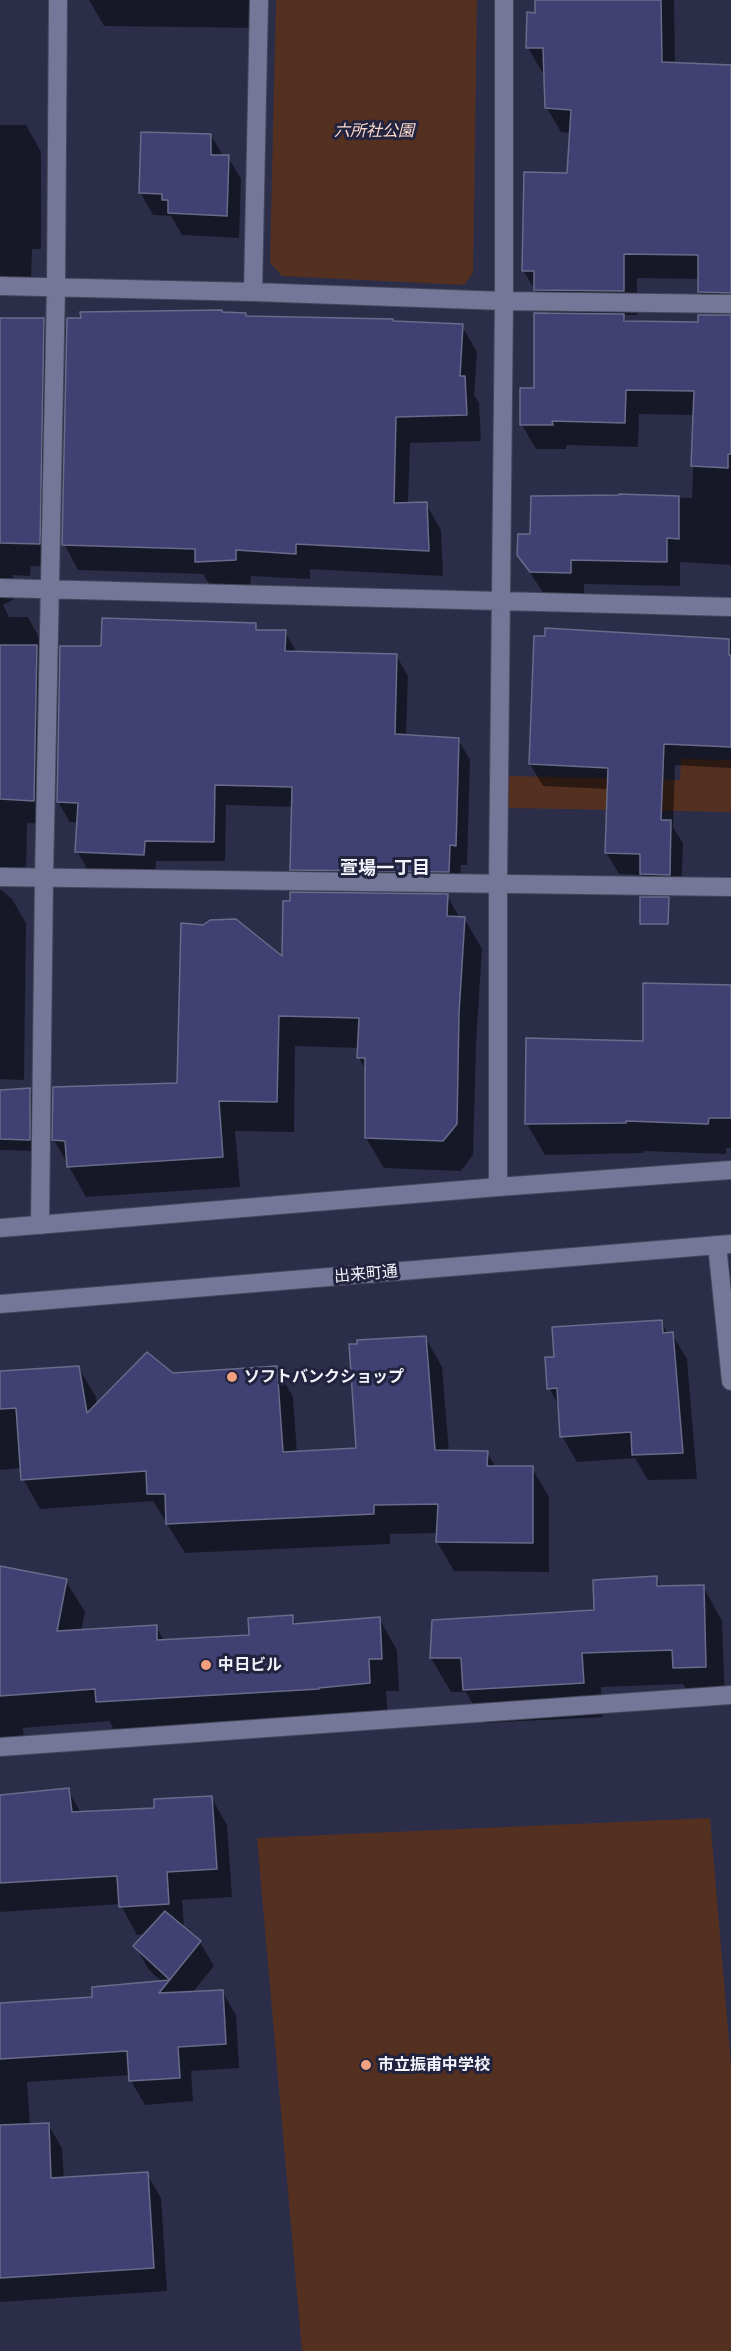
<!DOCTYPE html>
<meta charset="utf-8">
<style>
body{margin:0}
canvas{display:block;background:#2c2d49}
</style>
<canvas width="731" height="2351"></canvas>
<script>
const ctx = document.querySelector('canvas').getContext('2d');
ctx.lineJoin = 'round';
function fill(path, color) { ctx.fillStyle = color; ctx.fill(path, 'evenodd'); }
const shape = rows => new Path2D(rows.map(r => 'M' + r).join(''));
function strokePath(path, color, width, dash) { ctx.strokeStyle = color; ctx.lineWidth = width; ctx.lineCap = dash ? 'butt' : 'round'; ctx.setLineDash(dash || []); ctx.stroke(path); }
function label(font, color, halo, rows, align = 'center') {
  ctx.font = font + ' "Playfair Display","Noto Sans JP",serif'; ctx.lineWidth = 6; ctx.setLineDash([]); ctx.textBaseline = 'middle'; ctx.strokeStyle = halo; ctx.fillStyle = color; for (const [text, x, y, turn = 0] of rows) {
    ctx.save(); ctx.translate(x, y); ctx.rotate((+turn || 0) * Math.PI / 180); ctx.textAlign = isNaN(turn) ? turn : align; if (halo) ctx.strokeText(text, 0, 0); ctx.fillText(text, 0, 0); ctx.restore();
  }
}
fill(shape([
 [276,0,477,0,473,273,464,285,282,276,270,263],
 [681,759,731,760,731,812,509,808,509,776,680,780],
 [710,1818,731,2065,731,2351,302,2351,257,1838]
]), '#543021');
fill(shape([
 [89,0,258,0,258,28,104,26],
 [536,0,674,0,675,64,731,67,731,565,680,562,680,586,584,584,584,597,545,596,519,555,531,536,621,495,692,498,695,415,639,414,638,447,566,445,566,449,536,449,522,425,535,389,549,314,523,270,569,175,571,133,561,132,547,108,546,72,542,72,528,48,536,14],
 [637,278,700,279,700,292,714,316,700,323,628,323,623,315,637,315],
 [0,125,26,125,41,152,41,249,32,249,31,282,0,281],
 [211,135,223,156,228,157,241,179,239,238,182,235,171,216,153,215,140,192],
 [222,314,245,314,247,317,462,326,477,352,474,395,479,403,481,441,410,443,408,504,426,504,441,530,443,576,310,569,310,579,251,576,250,585,211,587,203,574,78,570,64,544],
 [0,320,43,320,57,343,52,567,31,566,30,576,13,575,13,600,3,605,9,617,28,617,41,641,47,824,27,823,26,876,0,876],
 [255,624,259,631,285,632,297,653,396,655,408,676,406,737,458,739,470,760,467,865,461,865,460,892,303,890,292,869,293,807,226,805,225,861,156,861,155,875,89,872,77,851,78,823,70,822,58,802,103,648],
 [547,630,731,640,731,768,675,765,673,827,683,843,681,896,654,896,642,875,619,874,606,852,609,789,543,786,530,764],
 [0,889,12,899,26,923,24,1080,0,1079],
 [447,896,460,918,464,918,482,949,476,1044,473,1155,461,1171,384,1168,366,1138,366,1071,359,1058,359,1048,295,1046,294,1132,235,1131,240,1187,86,1197,54,1140,178,1084,283,959],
 [731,986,731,1148,726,1148,726,1154,643,1151,643,1153,545,1155,527,1124,644,1042],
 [29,1090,36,1101,36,1151,0,1150,0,1092],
 [661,1321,668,1334,672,1334,687,1359,697,1479,648,1480,635,1458,577,1462,562,1436,560,1408,549,1388,556,1358],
 [425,1337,442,1367,449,1452,487,1452,496,1468,532,1468,549,1497,549,1572,454,1571,437,1542,438,1533,390,1534,390,1544,185,1553,153,1501,40,1509,23,1479,22,1468,0,1470,0,1372,79,1368,96,1397,97,1405,173,1374,276,1367,293,1397,297,1453,358,1449],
 [0,1568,66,1581,85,1612,81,1631,156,1626,164,1641,251,1636,292,1617,297,1625,379,1618,397,1650,399,1691,386,1691,388,1715,116,1733,109,1721,23,1728,25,1755,0,1756],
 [656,1578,662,1588,703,1586,722,1621,725,1701,694,1702,683,1684,601,1687,603,1717,484,1723,466,1692,451,1692,431,1658,596,1612],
 [69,1792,81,1813,156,1810,211,1797,227,1825,232,1897,182,1900,184,1929,200,1942,214,1966,192,1993,222,1991,236,2015,239,2068,191,2071,193,2101,145,2105,131,2081,130,2075,27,2082,30,2125,48,2124,62,2148,64,2179,147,2174,161,2198,167,2291,0,2302,0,2004,94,1998,162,1982,149,1970,135,1946,145,1934,137,1935,120,1904,0,1912,0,1797]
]), '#0007');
const building = shape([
 [535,0,661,0,662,62,731,65,731,293,698,292,698,255,624,254,624,291,534,290,534,271,522,271,524,172,567,173,571,110,545,108,543,48,526,48,527,12,535,13,535,0],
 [141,132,211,134,211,155,229,155,227,216,168,213,168,200,162,200,162,194,139,193,141,132],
 [222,310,222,312,246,313,246,316,393,319,393,321,463,324,460,376,465,376,467,415,396,417,394,503,427,502,429,551,296,544,296,554,236,550,236,560,195,562,195,549,62,545,67,318,81,318,80,312,222,310],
 [534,313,624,314,624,321,698,322,698,315,731,315,731,454,728,454,728,468,691,466,694,391,626,390,625,423,552,421,553,425,520,425,520,388,534,388,534,313],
 [0,318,44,318,40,544,0,543,0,318],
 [619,494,679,496,679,539,667,538,667,562,571,560,571,573,530,572,517,555,518,534,530,534,531,496,619,495,619,494],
 [102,618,256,623,256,630,286,630,285,651,397,654,395,734,459,738,456,846,450,845,449,872,290,870,292,787,215,785,214,842,145,841,144,855,75,852,78,803,57,802,60,646,101,646,102,618],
 [545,628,729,639,729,655,731,655,731,747,664,744,661,820,671,820,670,875,640,874,640,854,605,853,608,768,529,764,534,636,545,636,545,628],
 [0,645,37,645,34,801,0,799,0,645],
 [290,892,448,894,447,916,465,917,459,1013,457,1124,443,1141,365,1138,365,1058,357,1058,359,1018,279,1016,277,1102,219,1101,223,1157,67,1167,65,1141,52,1140,53,1087,177,1083,181,923,203,925,210,920,236,919,282,956,283,901,290,901,290,892],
 [640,897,669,897,668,924,640,924,640,897],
 [643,983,731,985,731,1118,709,1118,708,1124,626,1121,626,1123,525,1124,526,1038,643,1041,643,983],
 [30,1088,30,1140,0,1139,0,1090,30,1088],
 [662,1320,663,1333,673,1332,683,1453,632,1455,631,1432,560,1437,557,1388,547,1389,545,1357,554,1357,552,1327,662,1320],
 [426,1336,435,1450,488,1451,487,1466,533,1466,533,1543,436,1542,438,1504,374,1505,374,1514,166,1524,165,1494,147,1494,146,1471,21,1480,16,1408,0,1409,0,1371,79,1366,87,1413,147,1352,173,1373,277,1366,283,1452,356,1448,349,1344,357,1344,357,1340,426,1336],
 [0,1566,67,1579,57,1631,157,1625,157,1640,249,1635,248,1618,293,1615,293,1624,380,1617,382,1659,369,1659,370,1683,319,1688,319,1689,96,1702,95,1689,0,1696,0,1566],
 [657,1576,657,1586,704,1585,706,1667,673,1668,672,1650,582,1653,584,1683,463,1690,461,1658,430,1658,432,1620,594,1610,593,1580,657,1576],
 [69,1788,72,1812,154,1808,154,1799,212,1796,217,1869,167,1872,169,1904,119,1907,117,1876,0,1883,0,1795,69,1788],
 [165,1911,201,1941,159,1993,223,1990,226,2044,178,2047,180,2078,129,2081,127,2051,0,2059,0,2003,92,1997,92,1987,170,1980,133,1946,165,1911],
 [49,2123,51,2178,148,2172,154,2268,0,2278,0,2125,49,2123]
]);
fill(building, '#404172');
strokePath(building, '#686b8a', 1.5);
const street = shape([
 [0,286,253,292,504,301,731,304],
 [253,292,259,0],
 [0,588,731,607],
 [0,877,731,887],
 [498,1187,498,883,504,301,504,0],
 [40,1225,44,877,56,286,58,0],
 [717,1245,731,1381],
 [0,1747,731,1695]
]);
const secondary = shape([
 [0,1228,498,1187,731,1170],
 [0,1304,731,1244]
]);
strokePath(street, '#46465b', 20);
strokePath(secondary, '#46465b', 20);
strokePath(street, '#747797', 18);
strokePath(secondary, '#747797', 18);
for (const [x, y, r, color] of [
 [232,1377,6,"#f2a17e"],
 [206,1665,6,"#f2a17e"],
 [366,2065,6,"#f2a17e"]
]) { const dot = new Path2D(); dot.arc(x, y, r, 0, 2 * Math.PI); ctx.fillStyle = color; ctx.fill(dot); strokePath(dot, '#22233e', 2); }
label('italic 16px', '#fddacb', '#22233e', [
 ["六所社公園",374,131]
]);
label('16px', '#f4f4fc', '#22233e', [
 ["出来町通",366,1274,-5]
]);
label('bold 16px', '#f4f4fc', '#22233e', [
 ["ソフトバンクショップ",244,1377],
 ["中日ビル",218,1665],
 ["市立振甫中学校",378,2065]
], 'left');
label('bold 18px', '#f4f4fc', '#22233e', [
 ["萱場一丁目",385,868]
]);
</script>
